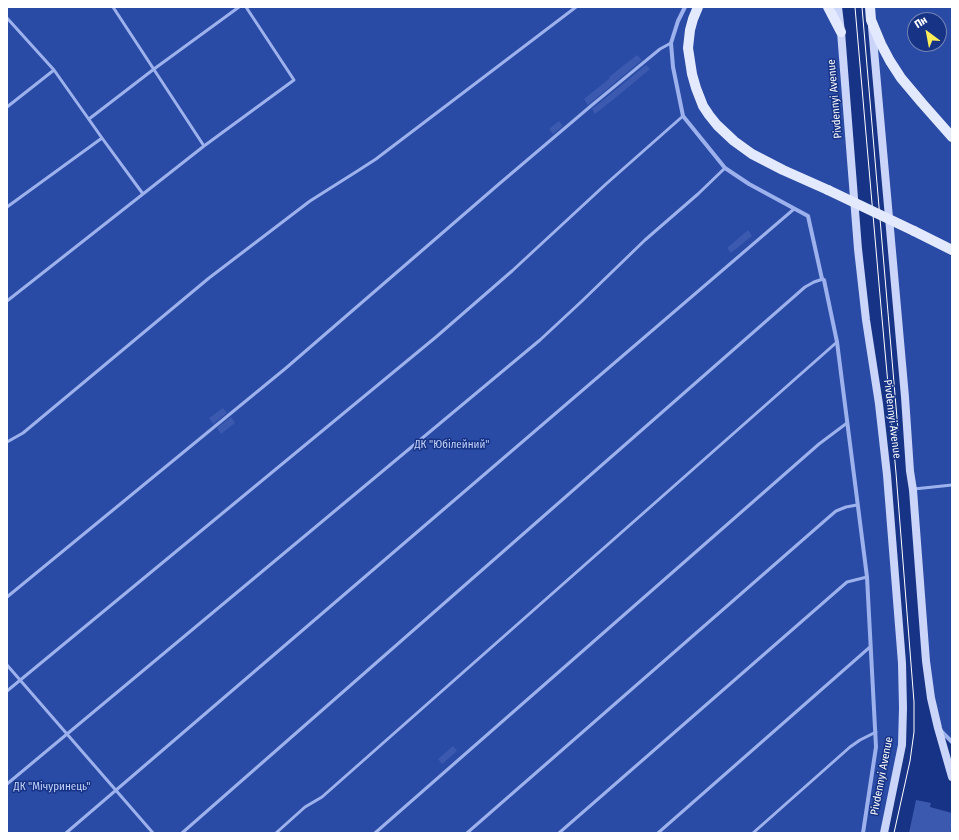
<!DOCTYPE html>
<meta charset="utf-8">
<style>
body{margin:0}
#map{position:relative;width:959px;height:840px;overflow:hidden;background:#173386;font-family:"Fira Sans Condensed",sans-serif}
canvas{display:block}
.frame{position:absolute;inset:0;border:8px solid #fff;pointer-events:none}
.north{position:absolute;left:907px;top:12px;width:40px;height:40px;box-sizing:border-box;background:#173386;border:1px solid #7485b6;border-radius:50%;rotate:328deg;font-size:11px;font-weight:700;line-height:16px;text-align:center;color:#fff}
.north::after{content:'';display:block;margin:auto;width:14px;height:18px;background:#ffee59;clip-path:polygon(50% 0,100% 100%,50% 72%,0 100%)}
</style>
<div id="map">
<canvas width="959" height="840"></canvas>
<div class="frame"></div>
<div class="north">Пн</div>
</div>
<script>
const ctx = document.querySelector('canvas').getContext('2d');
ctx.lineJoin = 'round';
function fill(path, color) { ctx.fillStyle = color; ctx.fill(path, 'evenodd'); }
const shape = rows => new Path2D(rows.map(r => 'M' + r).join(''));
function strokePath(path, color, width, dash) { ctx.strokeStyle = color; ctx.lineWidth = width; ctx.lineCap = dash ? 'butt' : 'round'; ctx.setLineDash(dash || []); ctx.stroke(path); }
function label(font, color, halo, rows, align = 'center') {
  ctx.font = font + ' "Fira Sans Condensed",sans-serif'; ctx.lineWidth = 3; ctx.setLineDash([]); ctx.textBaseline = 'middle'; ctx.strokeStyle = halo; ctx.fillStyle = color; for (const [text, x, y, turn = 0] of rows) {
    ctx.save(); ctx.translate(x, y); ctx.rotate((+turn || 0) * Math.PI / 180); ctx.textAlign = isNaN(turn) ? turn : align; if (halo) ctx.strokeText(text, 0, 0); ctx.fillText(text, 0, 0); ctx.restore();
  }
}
fill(shape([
 [7,7,838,7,858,249,879,404,902,663,902,745,884,833,7,833],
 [870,7,952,7,952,742,938,728,931,698],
 [915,20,939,20,939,44,915,44]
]), '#294aa5');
fill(shape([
 [637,55,642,60,588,105,584,99,610,78,609,77],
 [646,65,650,69,619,95,595,114,592,109],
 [559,121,563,126,553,134,549,129],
 [748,230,752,236,731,253,727,248],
 [223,408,227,413,213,424,209,418],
 [231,417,235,423,221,434,217,428],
 [453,746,457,751,442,764,438,759],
 [916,800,931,803,930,807,952,813,952,825,950,833,909,833]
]), '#3b59ae');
strokePath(shape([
 [113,7,204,146],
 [7,18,54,70,102,138,143,194],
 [7,107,54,70],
 [89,119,154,69,239,7],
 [7,207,102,138],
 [7,301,204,146,294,80,246,7],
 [7,442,23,433,209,278,310,201,359,170,376,159,576,7],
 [914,489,952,485],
 [7,597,286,368,499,184,592,105,660,49,671,43],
 [7,665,153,833],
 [7,691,436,337,512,271,606,184,683,116],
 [7,784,540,340,582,301,645,240,698,194,725,168],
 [66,833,794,209],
 [182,833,805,287,814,282,823,279],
 [276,833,305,807,322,797,837,342],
 [375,833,819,444,847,423],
 [467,833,829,517,836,511,846,507,857,505],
 [559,833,847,582,867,577],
 [658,833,870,647],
 [753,833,850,747,860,740,876,732]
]), '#9db2ed', 3);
strokePath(shape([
 [685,7,678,21,671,43,673,67,683,116,725,168,749,184,808,216,822,279],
 [824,280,837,342,867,577,876,747,863,833],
 [941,731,952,742]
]), '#9db2ed', 4);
strokePath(shape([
 [838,7,841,32,858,249,866,320,879,404,887,475,902,663,903,708,902,745,884,833],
 [872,27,905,397,910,471,913,490,926,661,931,698,938,728,952,777]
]), '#cad5f9', 8);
strokePath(shape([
 [698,7,693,19,690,30,688,48,692,74,696,88,703,106,709,115,717,125,734,141,752,154,783,170,828,190],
 [828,7,841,32],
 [870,7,871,20,881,44,890,61,901,78,922,103,952,137],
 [914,231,952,250]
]), '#e3e9ff', 10);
strokePath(shape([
 [855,7,881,307,896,473,914,702,914,732,910,761,894,833],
 [862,7,898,430]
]), '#fff', 1);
strokePath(shape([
 [828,190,914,231]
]), '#e3e9ff', 10);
label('11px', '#fff', '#173386', [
 ["Pivdennyi Avenue",835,99,-95],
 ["Pivdennyi Avenue",892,419,83],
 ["Pivdennyi Avenue",882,776,-79]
]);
label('11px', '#c2d1fa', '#173386', [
 ["ДК \"Юбілейний\"",452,445],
 ["ДК \"Мічуринець\"",52,787]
]);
</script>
